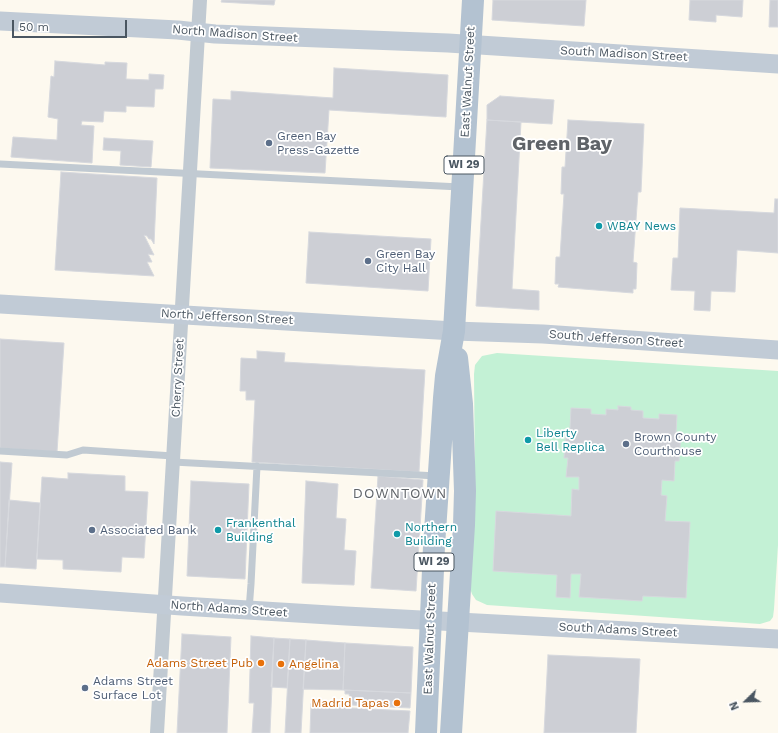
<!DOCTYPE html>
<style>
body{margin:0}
#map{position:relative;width:778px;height:733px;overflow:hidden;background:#f5f3f3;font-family:"Work Sans",sans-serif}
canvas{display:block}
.north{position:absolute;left:726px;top:681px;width:40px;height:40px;-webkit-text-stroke:3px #fff;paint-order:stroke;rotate:247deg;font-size:11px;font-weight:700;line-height:16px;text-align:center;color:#4a5661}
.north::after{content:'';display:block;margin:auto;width:14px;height:18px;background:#4a5661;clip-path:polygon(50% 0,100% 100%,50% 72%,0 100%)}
.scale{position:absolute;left:12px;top:20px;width:115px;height:18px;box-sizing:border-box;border:2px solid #4a5661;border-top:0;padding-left:5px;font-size:12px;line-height:14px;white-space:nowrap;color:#4a5661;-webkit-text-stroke:3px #fff;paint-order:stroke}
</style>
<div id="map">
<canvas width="778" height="733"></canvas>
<div class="north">N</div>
<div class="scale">50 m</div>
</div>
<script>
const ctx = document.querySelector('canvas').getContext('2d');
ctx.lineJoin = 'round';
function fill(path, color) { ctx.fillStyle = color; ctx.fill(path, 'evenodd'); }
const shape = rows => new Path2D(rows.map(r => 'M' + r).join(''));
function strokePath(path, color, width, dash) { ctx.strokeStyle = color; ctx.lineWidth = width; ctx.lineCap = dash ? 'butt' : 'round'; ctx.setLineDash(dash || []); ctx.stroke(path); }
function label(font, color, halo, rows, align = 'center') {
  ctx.font = font + ' "Work Sans",sans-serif'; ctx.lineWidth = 3.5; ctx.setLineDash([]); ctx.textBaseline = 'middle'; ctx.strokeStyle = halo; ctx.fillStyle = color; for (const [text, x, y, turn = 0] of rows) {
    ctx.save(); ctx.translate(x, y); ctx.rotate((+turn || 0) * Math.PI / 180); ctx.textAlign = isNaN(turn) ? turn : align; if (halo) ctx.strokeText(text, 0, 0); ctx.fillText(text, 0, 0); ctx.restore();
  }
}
fill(shape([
 [0,0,778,0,778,733,0,733]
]), '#fdf9ef');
fill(shape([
 [497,353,778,371,778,545,774,609,773,617,770,621,760,624,487,605,476,600,472,594,470,588,475,484,474,374,475,365,482,356]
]), '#c3f1d5');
const building = shape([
 [222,0,275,0,274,5,221,2,222,0],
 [493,0,586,0,584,26,492,20,493,0],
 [690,0,743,0,742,17,716,15,716,22,689,20,690,0],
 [770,0,778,0,778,27,769,27,770,0],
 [55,61,105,65,105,62,127,63,126,79,149,80,149,74,164,75,163,89,155,89,154,107,126,106,126,112,104,111,103,122,82,121,81,125,94,126,92,163,11,157,13,137,57,140,58,119,48,117,51,76,54,77,55,61],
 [334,68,448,75,446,117,329,110,325,173,210,168,213,99,231,100,231,91,333,98,334,68],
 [500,96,554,100,552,124,487,120,487,105,500,96],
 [487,120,521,122,512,289,539,291,539,310,476,306,487,120],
 [568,120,644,124,641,192,638,192,633,262,637,263,636,289,633,289,633,293,558,287,559,284,555,284,556,257,560,257,564,194,561,194,562,167,565,167,568,120],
 [104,138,153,141,151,167,120,165,121,151,103,150,104,138],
 [61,172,157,178,154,244,151,239,149,239,147,236,144,235,154,255,148,254,152,262,147,262,154,276,55,270,61,172],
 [775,199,778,199,778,253,737,250,735,292,711,291,710,311,694,310,695,291,671,290,673,258,678,258,680,208,774,213,775,199],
 [309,232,431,239,428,291,306,283,309,232],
 [0,339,64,343,57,452,0,448,0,339],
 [257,351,285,353,284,362,425,370,419,472,252,462,255,400,246,400,246,391,240,391,241,358,257,359,257,351],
 [618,406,631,407,631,410,643,411,643,418,659,419,659,414,677,415,676,433,681,433,679,461,675,461,674,481,662,480,661,495,667,496,665,521,690,522,686,598,643,596,642,601,579,597,581,574,571,574,570,598,556,597,557,575,493,571,496,511,571,516,572,489,579,490,579,477,566,477,568,458,564,458,566,429,570,429,571,408,591,409,591,414,606,415,606,409,618,410,618,406],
 [0,462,12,463,5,567,0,567,0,462],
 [68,473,125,476,125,491,148,492,144,558,122,557,121,572,63,569,63,560,37,559,42,477,68,479,68,473],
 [378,476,423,480,416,591,371,588,378,476],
 [191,481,249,484,245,579,187,576,191,481],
 [306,481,338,484,336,518,346,519,344,550,356,551,354,585,302,583,306,481],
 [9,500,40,503,36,569,5,567,9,500],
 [182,634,231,637,227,733,177,733,182,634],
 [251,636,274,638,270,733,252,733,254,703,249,703,251,636],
 [274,638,290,639,287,688,271,687,274,638],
 [290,639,306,640,301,733,285,733,290,639],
 [306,640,345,643,343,690,303,689,306,640],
 [345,643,413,647,411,693,343,690,345,643],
 [548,655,640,659,636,733,544,733,548,655],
 [345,690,411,693,410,708,351,705,349,694,345,694,345,690],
 [311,704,351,705,351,708,410,711,408,733,310,733,311,704]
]);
fill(building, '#cdcfd5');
strokePath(building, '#d7d9de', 1);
strokePath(shape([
 [0,164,460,187],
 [0,451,67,455,83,450,173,456],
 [173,462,437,476],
 [249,610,251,584,257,466]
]), '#c1cad2', 7);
strokePath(shape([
 [157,733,200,0]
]), '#c1cad2', 14);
strokePath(shape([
 [0,21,178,30,215,34,448,43,778,64],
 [0,304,454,331,543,334,778,350],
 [0,593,182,606,346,616,778,639]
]), '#c1cbd6', 19);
strokePath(shape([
 [426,733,434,546,444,398,446,376,454,331,473,0],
 [451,733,464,525,465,491,462,404,457,358]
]), '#b3c2d1', 22);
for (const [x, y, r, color] of [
 [269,143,4,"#5c6f8a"],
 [599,226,4,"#0f9aa8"],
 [368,261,4,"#5c6f8a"],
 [528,440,4,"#0f9aa8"],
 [626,444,4,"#5c6f8a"],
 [92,530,4,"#5c6f8a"],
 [218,530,4,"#0f9aa8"],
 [397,534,4,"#0f9aa8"],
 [261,663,4,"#e8710a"],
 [281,664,4,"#e8710a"],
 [85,688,4,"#5c6f8a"],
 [397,703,4,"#e8710a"]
]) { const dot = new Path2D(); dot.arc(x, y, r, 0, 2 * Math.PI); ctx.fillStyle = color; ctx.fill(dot); strokePath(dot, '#fff', 1.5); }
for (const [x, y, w] of [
 [464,165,40],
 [434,562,40]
]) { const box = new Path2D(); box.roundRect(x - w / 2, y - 9, w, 18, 3); ctx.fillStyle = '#fff'; ctx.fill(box); strokePath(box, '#4a5661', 1); }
label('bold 11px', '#4a5661', null, [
 ["WI 29",464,165],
 ["WI 29",434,562]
]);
label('12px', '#4a5661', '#fff', [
 ["North Madison Street",235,34,4],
 ["South Madison Street",624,54,3],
 ["East Walnut Street",468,82,-87],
 ["North Jefferson Street",227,317,3],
 ["South Jefferson Street",616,339,4],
 ["Cherry Street",178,378,-87],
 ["North Adams Street",229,609,4],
 ["South Adams Street",618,630,3],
 ["East Walnut Street",430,639,-88]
]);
label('12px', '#4e5e75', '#fff', [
 ["Green Bay",277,136],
 ["Press-Gazette",277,150],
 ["Green Bay",376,254],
 ["City Hall",376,268],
 ["Brown County",634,437],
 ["Courthouse",634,451],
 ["Associated Bank",100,530],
 ["Adams Street",93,681],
 ["Surface Lot",93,695]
], 'left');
label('12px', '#0d838f', '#fff', [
 ["WBAY News",607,226],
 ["Liberty",536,433],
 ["Bell Replica",536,447],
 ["Frankenthal",226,523],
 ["Building",226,537],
 ["Northern",405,527],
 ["Building",405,541]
], 'left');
label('12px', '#c56008', '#fff', [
 ["Adams Street Pub",253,663],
 ["Angelina",289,664,"left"],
 ["Madrid Tapas",389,703]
], 'right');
ctx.letterSpacing = '1px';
label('14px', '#5f6368', '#fff', [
 ["DOWNTOWN",400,494]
]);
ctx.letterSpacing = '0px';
label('bold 20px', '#5f6368', '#fff', [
 ["Green Bay",562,144]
]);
</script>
